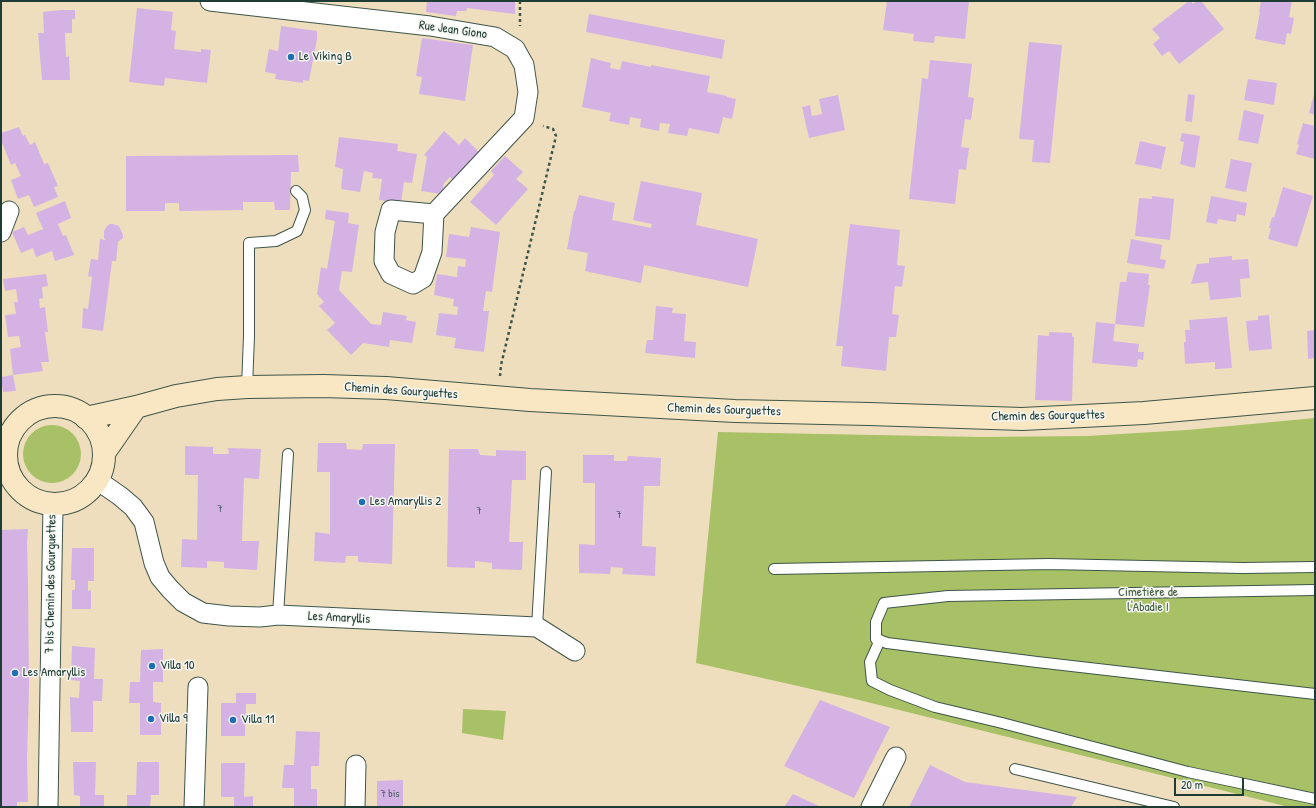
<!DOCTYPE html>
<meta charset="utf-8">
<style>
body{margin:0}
#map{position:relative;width:1316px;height:808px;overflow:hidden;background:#efdebe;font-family:"Patrick Hand",sans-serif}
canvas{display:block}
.frame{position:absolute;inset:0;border:2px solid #1f3d34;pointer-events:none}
.scale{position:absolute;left:1174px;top:778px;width:70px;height:18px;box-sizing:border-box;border:2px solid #1f3d34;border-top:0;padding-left:5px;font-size:12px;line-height:14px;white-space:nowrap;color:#1f3d34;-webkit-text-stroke:3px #f6f6f2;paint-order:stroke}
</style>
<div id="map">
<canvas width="1316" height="808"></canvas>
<div class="frame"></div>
<div class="scale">20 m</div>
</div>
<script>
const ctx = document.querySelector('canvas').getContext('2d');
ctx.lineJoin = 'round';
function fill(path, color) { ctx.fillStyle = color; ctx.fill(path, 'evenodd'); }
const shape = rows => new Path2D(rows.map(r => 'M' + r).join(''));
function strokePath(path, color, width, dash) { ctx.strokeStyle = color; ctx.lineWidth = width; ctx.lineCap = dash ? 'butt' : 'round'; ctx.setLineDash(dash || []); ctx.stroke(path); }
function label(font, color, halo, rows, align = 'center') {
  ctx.font = font + ' "Patrick Hand",sans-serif'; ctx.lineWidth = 3; ctx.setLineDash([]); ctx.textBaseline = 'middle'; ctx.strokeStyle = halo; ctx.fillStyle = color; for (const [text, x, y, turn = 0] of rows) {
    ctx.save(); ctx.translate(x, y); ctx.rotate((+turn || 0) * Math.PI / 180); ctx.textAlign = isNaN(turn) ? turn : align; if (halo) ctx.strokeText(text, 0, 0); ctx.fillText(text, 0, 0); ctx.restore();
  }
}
fill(shape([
 [1315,418,1315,807,1289,807,851,698,696,663,718,432,981,437,1087,436,1187,430],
 '23 454a29 29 0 1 1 58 0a29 29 0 1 1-58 0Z',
 [463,709,506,711,503,740,462,733]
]), '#a8c166');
fill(shape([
 [427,1,515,1,515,14,467,8,466,11,457,11,456,16,426,12],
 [887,1,969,1,965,39,935,36,934,43,913,41,914,34,883,30],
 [1189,1,1191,1,1193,4,1197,1,1201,1,1224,29,1179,64,1169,51,1162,56,1153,44,1160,38,1152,29],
 [1261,1,1292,1,1289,17,1294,18,1291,34,1287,33,1285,45,1255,39,1260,12,1259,12],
 [137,8,173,12,171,30,176,31,174,49,201,52,201,49,211,50,207,83,165,78,164,86,129,82],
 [61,10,75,10,75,19,72,19,72,33,65,33,66,57,69,56,70,80,42,80,38,33,44,33,43,12],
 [589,14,725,40,722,59,586,32],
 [281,26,317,31,317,39,309,81,303,80,303,83,275,79,276,74,265,72,269,49,278,51],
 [422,38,473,45,465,101,419,94,422,77,416,76],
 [1029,42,1062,45,1050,163,1032,162,1034,140,1019,139],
 [591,58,611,63,610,68,620,70,622,61,651,67,651,65,710,76,707,92,727,96,727,97,736,99,732,119,723,117,719,134,689,128,687,136,668,133,670,124,660,123,659,131,640,127,641,119,630,117,629,125,609,121,611,113,582,107],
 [930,60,972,64,968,97,974,98,971,120,965,119,961,147,969,148,966,170,959,169,955,204,909,199,922,78,928,79],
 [1248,79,1277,83,1274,105,1244,100],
 [1188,94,1195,95,1192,122,1185,121],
 [1314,94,1315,94,1315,115,1309,113],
 [838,95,845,130,809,138,802,107,810,105,812,116,822,114,819,99],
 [1244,110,1264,115,1258,144,1238,140],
 [1303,123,1315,126,1315,159,1296,154,1299,145,1297,144],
 [19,127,23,136,25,135,30,145,35,142,44,164,48,163,58,186,54,187,58,197,34,207,29,195,18,199,11,180,21,176,15,163,11,165,1,140,1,133],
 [444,131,459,145,465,138,480,153,454,181,450,177,444,183,442,194,421,191,427,157,424,155],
 [1182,133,1200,136,1195,168,1180,164,1184,142,1180,141],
 [339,137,398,144,397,151,417,154,412,183,404,182,401,203,379,200,382,179,372,178,373,173,364,171,360,192,341,189,343,169,335,167],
 [1140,141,1166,147,1161,169,1135,164],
 [298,155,299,172,291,172,290,210,275,210,274,202,243,202,243,210,179,211,179,203,165,203,165,211,126,211,126,156],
 [505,156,523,172,516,179,528,189,496,225,470,202,494,175,491,171],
 [1231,159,1252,163,1246,192,1225,188],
 [641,181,702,193,700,205,699,205,699,210,696,225,758,239,748,287,644,265,641,283,585,271,588,253,567,249,574,211,575,211,579,195,615,203,612,220,651,228,652,224,633,220],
 [1283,187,1313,196,1297,247,1268,239,1271,228,1269,228,1272,217,1274,218],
 [1152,196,1174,199,1170,240,1135,236,1139,198,1152,199],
 [1211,196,1247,203,1245,216,1237,214,1236,222,1218,219,1217,224,1206,222],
 [65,201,71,218,58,224,63,236,66,235,74,255,55,261,52,251,36,257,33,248,21,253,12,232,24,227,28,235,43,229,36,213],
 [326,210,349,213,348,223,359,225,352,272,342,271,339,290,371,324,381,325,383,312,407,316,406,320,416,322,412,343,390,340,389,347,363,343,351,355,327,330,335,323,319,306,324,302,317,294,321,267,327,269,335,221,325,219],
 [110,224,113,224,119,226,123,235,123,238,118,242,116,261,112,261,103,331,82,328,83,308,88,309,92,277,88,276,91,259,98,260,100,239,106,240,104,238,104,231,107,226],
 [850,224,900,230,897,265,905,266,902,287,895,286,892,314,899,315,896,337,889,337,886,371,841,366,843,346,836,346],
 [471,227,500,232,492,292,486,291,483,311,489,311,484,352,454,348,456,338,436,335,439,313,457,315,458,307,453,306,454,299,434,295,437,274,457,277,458,266,465,267,466,259,446,257,449,234,469,237],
 [1131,239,1162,245,1160,259,1166,260,1164,269,1127,263],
 [1232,256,1232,260,1248,259,1250,278,1240,279,1241,297,1210,300,1208,282,1191,284,1197,264,1209,263,1209,258],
 [1128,272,1149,274,1148,285,1150,285,1144,327,1115,324,1120,282,1126,282],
 [46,274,48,286,42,287,43,298,39,299,40,308,45,307,48,332,45,332,49,362,41,362,43,371,13,375,10,349,21,347,19,336,8,337,5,315,16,314,14,302,18,302,16,289,5,291,3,279],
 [656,306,673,308,672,313,686,314,684,341,696,342,695,358,645,353,647,340,653,340],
 [1269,315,1272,349,1249,351,1246,321,1258,320,1258,316],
 [1227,317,1232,368,1215,369,1215,362,1185,364,1184,342,1186,342,1185,330,1190,330,1189,320],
 [1096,322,1115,324,1113,341,1139,344,1138,352,1144,352,1143,360,1138,359,1137,367,1092,363],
 [1315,330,1315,358,1308,359,1307,331],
 [1049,332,1072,333,1072,336,1074,337,1072,401,1035,400,1038,335,1049,336],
 [13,375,16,391,3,392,1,377],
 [318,443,346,443,347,449,362,450,363,444,395,444,392,564,358,562,358,556,346,556,345,563,314,561,315,532,330,534,330,472,317,472],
 [185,446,213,447,213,454,229,454,228,448,261,449,259,479,244,478,242,541,259,541,257,570,224,568,224,562,207,561,207,568,181,567,182,539,197,540,198,475,185,475],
 [449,449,478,449,480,455,496,456,496,450,526,451,526,480,512,480,509,542,523,542,522,570,492,569,492,563,475,561,475,568,447,567],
 [583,455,614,455,614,461,627,461,628,456,661,458,660,486,644,486,642,546,656,547,655,576,622,574,623,568,611,567,610,574,579,573,579,544,595,545,595,483,583,483],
 [28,529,27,543,28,583,29,687,27,759,28,802,17,802,17,807,1,807,1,530],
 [72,548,94,548,94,581,88,581,88,591,91,590,91,609,72,609,72,590,75,590,75,580,71,580],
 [72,646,95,648,94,679,103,679,102,701,93,701,93,732,71,732,70,697,79,698,80,681,71,680],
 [163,649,163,682,153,682,153,702,161,703,161,735,140,735,140,703,129,703,130,682,140,682,141,650],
 [236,693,256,693,256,704,246,704,245,736,221,736,221,703,236,703],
 [820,700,890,727,854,798,784,766],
 [296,731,320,732,319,766,311,766,311,789,317,789,317,807,294,807,294,788,282,788,284,765,294,765],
 [73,762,96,762,95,795,104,795,104,807,80,807,80,796,74,795],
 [137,762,159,762,159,795,151,795,150,807,127,807,127,795,136,795],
 [221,763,245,763,244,797,253,796,253,807,234,807,234,797,221,797],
 [930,765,965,782,1077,797,1071,807,909,807],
 [403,780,403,807,377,807,377,781],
 [793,794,821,807,784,807]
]), '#d4b2e4');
const service = shape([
 [247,387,249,336,249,243,276,241,297,231,305,210,302,197,296,191],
 [774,569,1049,564,1243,568,1315,567],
 [1315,590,948,596,884,603,876,622,876,639,887,643,1037,662,1315,694],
 [278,615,288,454],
 [537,627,546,472],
 [880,640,870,662,872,681,890,690,935,707,1002,723,1188,772,1315,799],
 [1015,769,1174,807]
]);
const minor = shape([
 [210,1,430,26,495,37,515,49,524,65,528,92,524,118,434,214,432,252,423,278,413,284,391,274,384,261,385,232,391,210,434,214],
 [1,232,9,211],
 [97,480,120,496,133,507,144,522,154,563,160,577,170,589,183,602,203,613,229,616,260,617,278,615,537,627,575,651],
 [48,807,53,504],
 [194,807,198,687],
 [355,807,356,765],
 [871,807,896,757]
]);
const secondary = shape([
 '6 455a49 49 0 1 1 98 0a49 49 0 1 1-98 0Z',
 [86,418,136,407,176,396,217,389,247,387,324,386,386,388,530,400,735,411,869,414,1022,419,1144,413,1315,398],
 [104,453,136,407]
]);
strokePath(service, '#3e5549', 12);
strokePath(minor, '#3e5549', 21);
strokePath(secondary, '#3e5549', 24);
strokePath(shape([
 [520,1,520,26],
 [500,376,501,365,556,136,553,129,543,126]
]), '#3e5549', 2.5, [3, 3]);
strokePath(service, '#fff', 10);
strokePath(minor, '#fff', 19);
strokePath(secondary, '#f9e7c3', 22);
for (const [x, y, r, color] of [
 [291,57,4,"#1f6fb2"],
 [362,502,4,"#1f6fb2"],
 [152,666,4,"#1f6fb2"],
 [15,673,4,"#1f6fb2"],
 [151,719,4,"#1f6fb2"],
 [233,720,4,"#1f6fb2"]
]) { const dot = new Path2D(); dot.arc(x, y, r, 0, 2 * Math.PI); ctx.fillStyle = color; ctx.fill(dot); strokePath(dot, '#f6f6f2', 1.5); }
label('11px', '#4c5a60', null, [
 ["7",220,509],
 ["7",479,511],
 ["7",619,515],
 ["7 bis",390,794]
]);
label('13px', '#1f3d34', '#f6f6f2', [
 ["Rue Jean Giono",453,30,8],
 ["Chemin des Gourguettes",401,391,4],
 ["Chemin des Gourguettes",724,410,2],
 ["Chemin des Gourguettes",1048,416,-1],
 ["7 bis Chemin des Gourguettes",51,584,-89],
 ["Les Amaryllis",339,618,3]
]);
label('13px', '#1f3d34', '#f6f6f2', [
 ["Le Viking B",299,57],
 ["Les Amaryllis 2",370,502],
 ["Villa 10",160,666],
 ["Les Amaryllis",23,673],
 ["Villa 9",159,719],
 ["Villa 11",241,720]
], 'left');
label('13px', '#415e40', '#f6f6f2', [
 ["Cimetière de",1148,593],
 ["l'Abadie I",1148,608]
]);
</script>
